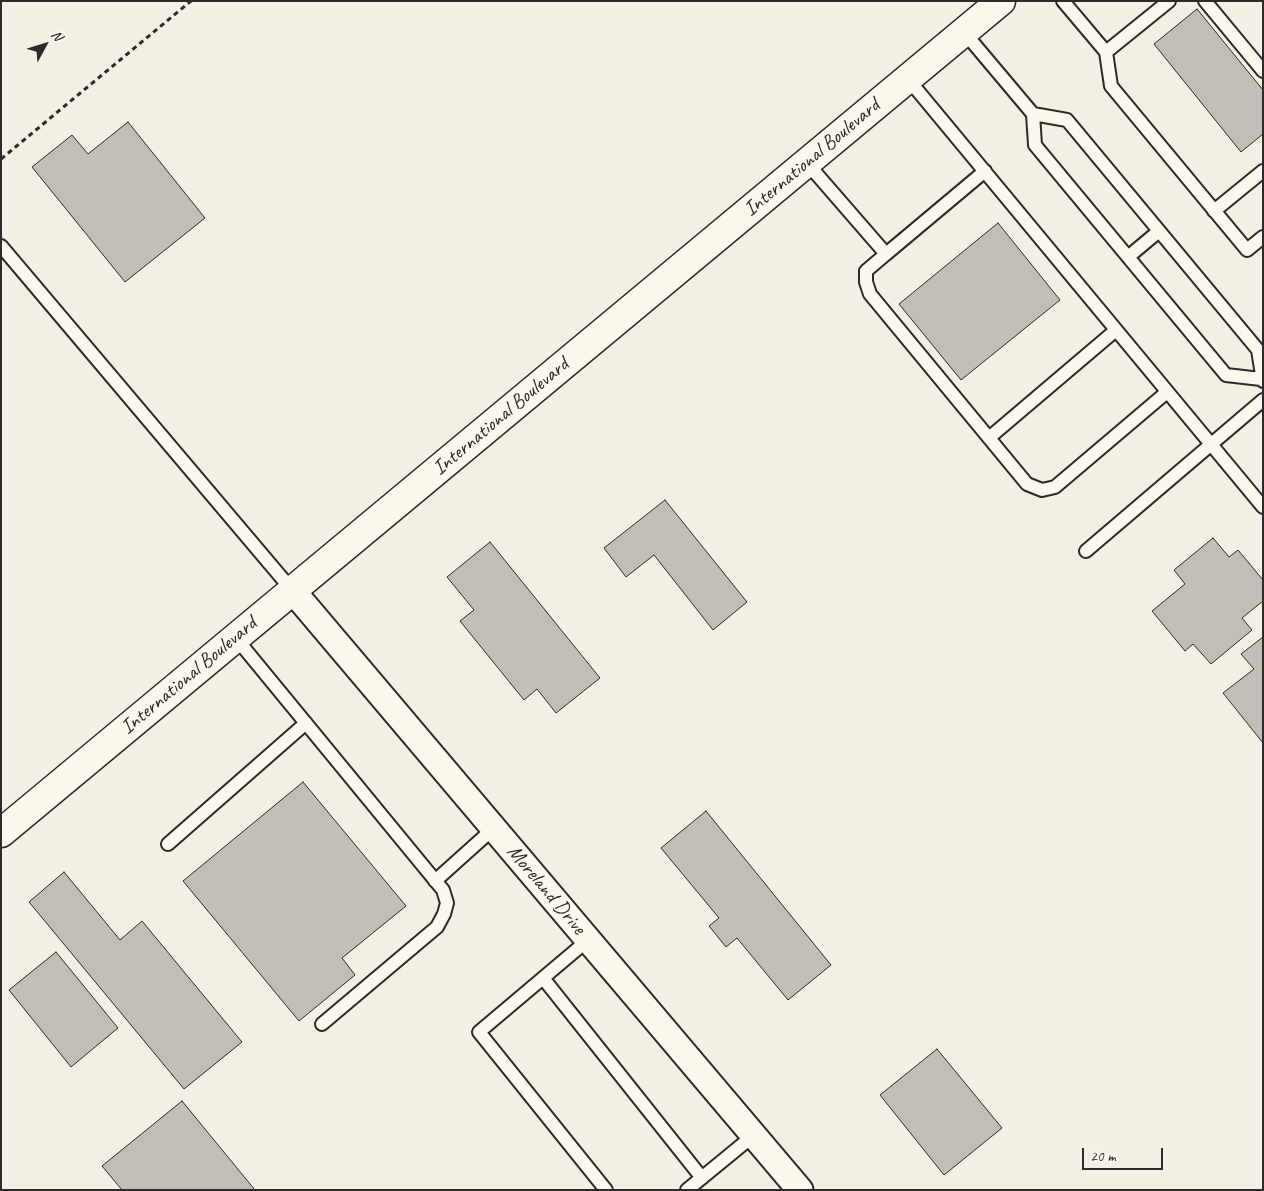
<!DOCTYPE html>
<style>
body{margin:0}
#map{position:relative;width:1264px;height:1191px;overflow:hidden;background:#f3efe4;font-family:Caveat,sans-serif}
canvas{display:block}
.frame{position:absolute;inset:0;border:2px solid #2b2b2b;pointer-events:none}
.north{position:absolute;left:20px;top:20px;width:50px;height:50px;-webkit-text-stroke:4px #fbf7ec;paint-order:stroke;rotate:51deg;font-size:14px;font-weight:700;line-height:20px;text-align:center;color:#2b2b2b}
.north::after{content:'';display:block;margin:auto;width:18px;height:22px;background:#2b2b2b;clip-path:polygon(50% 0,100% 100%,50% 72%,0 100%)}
.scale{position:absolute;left:1082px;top:1148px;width:81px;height:22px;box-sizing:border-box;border:2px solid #2b2b2b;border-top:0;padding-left:6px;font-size:15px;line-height:18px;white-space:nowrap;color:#2b2b2b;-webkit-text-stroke:4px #fbf7ec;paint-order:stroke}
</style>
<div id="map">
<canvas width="1264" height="1191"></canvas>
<div class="frame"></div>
<div class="north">N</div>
<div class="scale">20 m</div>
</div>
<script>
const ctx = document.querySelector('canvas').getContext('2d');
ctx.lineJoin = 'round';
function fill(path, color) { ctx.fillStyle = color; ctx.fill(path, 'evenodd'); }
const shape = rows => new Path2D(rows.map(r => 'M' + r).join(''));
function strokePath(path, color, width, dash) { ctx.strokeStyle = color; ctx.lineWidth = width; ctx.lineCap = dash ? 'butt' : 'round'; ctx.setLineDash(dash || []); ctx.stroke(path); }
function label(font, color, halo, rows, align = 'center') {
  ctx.font = font + ' Caveat,sans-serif'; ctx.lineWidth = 5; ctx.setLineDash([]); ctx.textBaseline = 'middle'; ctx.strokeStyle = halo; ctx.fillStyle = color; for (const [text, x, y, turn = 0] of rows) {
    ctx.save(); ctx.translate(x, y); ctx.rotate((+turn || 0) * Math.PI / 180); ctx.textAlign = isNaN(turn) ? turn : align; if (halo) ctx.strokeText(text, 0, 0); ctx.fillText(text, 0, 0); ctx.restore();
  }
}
const building = shape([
 [1197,9,1263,90,1263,134,1241,152,1154,44,1197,9],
 [128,122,205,218,125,282,32,167,72,135,88,154,128,122],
 [998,223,1060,300,961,380,899,304,998,223],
 [665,500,747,602,713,630,654,555,626,577,604,548,665,500],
 [1213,538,1229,557,1238,550,1263,580,1263,601,1242,618,1252,630,1211,664,1193,644,1185,651,1152,611,1185,584,1174,570,1213,538],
 [490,542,600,678,556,713,537,689,524,700,460,621,474,610,447,577,490,542],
 [1263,637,1263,743,1223,693,1254,669,1241,654,1263,637],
 [303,782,406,906,342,958,355,975,299,1021,183,881,303,782],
 [706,811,831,965,788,1000,737,938,726,947,709,926,719,918,661,848,706,811],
 [64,872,120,940,142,921,242,1042,184,1089,29,902,64,872],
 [56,952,118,1028,71,1067,9,990,56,952],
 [937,1049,1002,1128,944,1175,880,1095,937,1049],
 [182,1101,255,1190,122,1190,102,1166,182,1101]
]);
fill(building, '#c0beb6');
strokePath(building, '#2b2b2b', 1);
const lane = shape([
 [1063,1,1106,52,1111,86,1247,250,1263,237],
 [1205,1,1263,71],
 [964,32,1033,114,1035,145,1226,375,1261,379],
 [1106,52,1169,1],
 [908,79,1263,507],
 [1033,114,1067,120,1258,350,1263,381],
 [807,163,886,254,866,271,866,282,870,294,1027,484,1042,490,1055,487,1167,392],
 [1214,211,1263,171],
 [1,246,292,590],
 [886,254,985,171],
 [1128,257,1159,231],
 [990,437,1116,330],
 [1086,551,1263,400],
 [235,637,443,890,447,903,444,914,437,927,322,1024],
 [168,844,306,723],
 [435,881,494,828],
 [588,940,479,1032,606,1190],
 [543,978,702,1178],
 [687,1190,754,1135]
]);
const street = shape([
 [292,590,800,1190]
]);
const primary = shape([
 [1,833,1001,1]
]);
strokePath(lane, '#2b2b2b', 16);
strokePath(street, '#2b2b2b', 29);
strokePath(primary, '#2b2b2b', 31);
strokePath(shape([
 [1,159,191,1]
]), '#2b2b2b', 3, [5, 4]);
strokePath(lane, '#fbf7ec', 12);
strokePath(street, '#fbf7ec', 25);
strokePath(primary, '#fbf7ec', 28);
label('21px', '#2b2b2b', '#fbf7ec', [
 ["International Boulevard",812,158,-40],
 ["International Boulevard",501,417,-40],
 ["International Boulevard",189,676,-40],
 ["Moreland Drive",546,890,50]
]);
</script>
